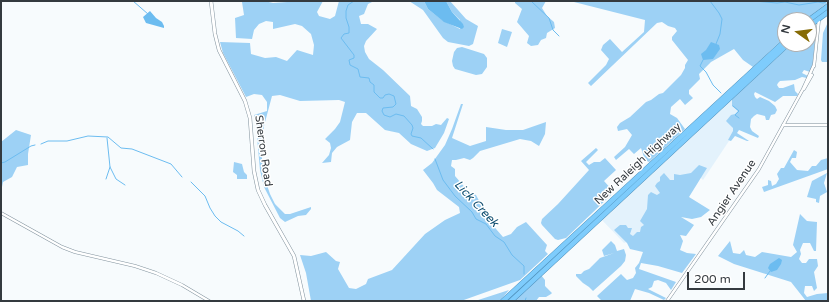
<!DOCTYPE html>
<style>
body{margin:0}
#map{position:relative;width:829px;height:302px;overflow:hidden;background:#f7fbfd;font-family:"Varela Round",sans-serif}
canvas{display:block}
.frame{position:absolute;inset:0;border:2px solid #343a3f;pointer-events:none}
.north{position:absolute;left:777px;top:12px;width:40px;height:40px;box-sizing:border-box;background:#fff;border:1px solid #aeb0b2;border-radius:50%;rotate:284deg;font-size:11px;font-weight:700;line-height:16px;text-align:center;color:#343a3f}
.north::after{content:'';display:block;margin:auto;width:14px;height:18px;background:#866b06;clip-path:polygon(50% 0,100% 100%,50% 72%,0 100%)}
.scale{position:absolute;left:687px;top:272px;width:58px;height:18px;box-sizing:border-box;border:2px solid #343a3f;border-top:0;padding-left:5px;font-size:12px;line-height:14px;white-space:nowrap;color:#343a3f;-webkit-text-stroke:3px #fff;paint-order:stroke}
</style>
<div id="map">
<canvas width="829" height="302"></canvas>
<div class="frame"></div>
<div class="north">N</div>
<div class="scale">200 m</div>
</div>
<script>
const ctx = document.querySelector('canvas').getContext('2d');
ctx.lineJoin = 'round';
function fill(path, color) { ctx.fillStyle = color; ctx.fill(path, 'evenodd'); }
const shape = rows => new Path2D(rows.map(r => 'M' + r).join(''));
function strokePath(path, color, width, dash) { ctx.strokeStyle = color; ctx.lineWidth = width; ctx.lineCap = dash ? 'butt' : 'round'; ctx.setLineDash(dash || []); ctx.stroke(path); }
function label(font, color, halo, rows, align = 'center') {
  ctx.font = font + ' "Varela Round",sans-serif'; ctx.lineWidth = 3; ctx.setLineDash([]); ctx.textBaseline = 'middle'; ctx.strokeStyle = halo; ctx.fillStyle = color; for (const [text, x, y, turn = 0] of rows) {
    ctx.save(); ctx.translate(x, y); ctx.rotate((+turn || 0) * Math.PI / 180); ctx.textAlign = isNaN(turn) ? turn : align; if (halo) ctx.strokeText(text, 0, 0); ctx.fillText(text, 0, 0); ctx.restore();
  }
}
fill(shape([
 [730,99,747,114,703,180,695,172,649,225,635,239,624,243,601,219]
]), '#e3f2fc');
fill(shape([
 [240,1,264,1,273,3,301,1,323,1,317,12,319,16,330,19,335,16,339,1,374,1,368,4,364,14,359,16,361,24,368,24,377,29,366,41,364,46,365,52,369,59,383,70,410,96,411,106,417,109,422,117,422,121,421,124,423,126,432,126,436,124,441,125,447,118,449,119,444,133,435,148,427,151,411,144,399,133,385,130,366,113,357,113,352,122,350,140,337,147,332,153,331,162,322,163,329,155,331,148,330,143,325,139,335,129,340,122,345,102,339,100,300,101,280,95,272,96,264,126,262,143,262,162,265,179,270,194,275,204,285,214,290,214,311,207,311,209,306,215,298,216,285,222,280,218,264,187,260,170,256,126,254,115,267,111,267,102,262,95,254,94,246,97,223,53,220,42,250,43,251,54,265,58,276,57,287,61,297,50,313,55,314,45,311,34,302,26,295,24,273,29,273,22,266,21,259,24,254,30,252,39,236,38,235,18,244,15,242,2],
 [409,1,424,1,428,9,442,20,460,29,460,20,452,12,446,1,450,1,466,19,478,26,473,44,469,46,448,42,443,38,423,10],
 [515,1,546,1,542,8,547,16,554,22,555,28,547,33,546,38,541,40,538,45,531,46,527,43,529,36,517,22,522,9,515,3],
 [570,1,825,1,827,3,805,20,785,20,785,28,784,28,785,37,753,67,743,60,734,49,711,62,699,74,700,79,689,90,689,94,693,98,685,105,680,99,671,107,670,114,677,118,685,129,649,162,645,160,641,148,634,154,629,149,616,160,614,157,625,147,632,135,627,129,618,131,617,127,620,123,630,117,646,102,651,100,659,94,663,93,681,75,685,68,685,65,688,60,672,40,672,37,677,31,675,28,668,26,662,22,657,23,591,86,588,83,606,65,609,59,601,50,603,45,610,39,622,52,644,32,645,20],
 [828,22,828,61,827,62,822,62,821,60,823,33],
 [813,26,815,27,816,30,813,63,810,72,804,70,802,73,808,76,807,78,802,77,795,80,780,81,778,83,777,85,779,88,783,88,794,84,795,91,798,94,797,96,783,96,775,102,755,92,754,94,755,97,757,99,760,97,769,101,775,106,777,110,775,114,771,115,769,120,766,120,765,116,757,114,754,116,751,119,750,127,752,131,759,136,758,138,739,130,737,133,749,141,747,141,735,136,731,141,728,140,733,131,733,128,726,121,731,115,735,114,738,111,732,106,732,99,792,44,809,44,809,29],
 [502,29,512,32,507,47,498,43],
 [462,47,484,54,487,58,487,67,482,74,476,75,455,69,453,66,452,61,454,52,457,48],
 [461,104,463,104,452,138,470,146,486,141,486,127,506,130,523,130,546,122,545,134,539,146,531,141,520,139,480,151,473,158,470,160,464,158,456,160,452,160,451,166,455,169,455,176,468,191,476,195,485,212,491,215,490,222,503,237,511,234,517,227,526,222,547,245,545,251,548,254,520,280,461,301,311,301,306,273,300,255,311,256,326,252,336,261,340,262,338,269,349,288,356,289,366,284,368,279,392,270,425,234,445,220,460,213,459,207,437,190,433,183,423,170,432,163,445,145,452,129],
 [16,130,31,135,28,154,28,165,17,167,12,177,3,182,1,192,1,142],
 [596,148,598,150,586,162,589,165,594,162,600,162,605,158,616,170,604,181,613,191,611,195,566,238,558,240,555,239,542,225,541,223,542,219,558,204,589,170,581,161],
 [794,150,797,152,796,158,792,158,790,162,797,170,808,171,812,166,816,166,821,160,828,158,828,169,764,192,762,187,768,185,768,180,771,181,772,186,776,184,779,179,777,174,781,168,784,168],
 [234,162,242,164,244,172,247,175,247,179,237,179,237,175,233,172],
 [699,165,707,168,689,197,710,210,701,217,692,219,681,217,694,225,686,236,680,235,683,241,680,250,687,253,696,254,682,273,658,266,641,263,639,269,676,282,671,290,666,283,658,280,654,281,652,287,648,289,666,298,664,300,649,293,635,289,630,301,602,301,597,296,621,274,627,280,633,278,636,273,635,268,639,263,643,252,630,249,627,243,614,230,620,225,626,225,628,228,632,228,630,234,633,236,637,232,640,232,641,227,644,225,640,221,647,209,648,195,651,192,657,195,660,193,655,186,657,183,660,181,660,177,664,173,670,180,674,180,674,174,680,175,691,173],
 [827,173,824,183,827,192,820,196,819,203,816,202,816,199,807,197,812,181],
 [800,214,807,221,817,222,816,251,814,251,810,243,803,243,800,250,801,254,799,259,802,263,806,263,809,259,817,259,818,266,814,272,817,288,814,291,812,286,805,286,804,293,807,297,817,294,828,293,828,301,806,301,791,282,734,264,718,256,730,241,733,253,740,254,744,250,746,255,755,257,762,252,791,257,797,252,793,245],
 [611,241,615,245,617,251,624,249,626,255,625,261,621,266,593,291,589,287,583,283,576,276,576,274,581,274,584,271,589,269,600,258,614,253,604,256,602,250],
 [541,275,545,280,545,286,552,293,551,294,546,297,539,297,536,301,514,301],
 [509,290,500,301,475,301]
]), '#9dd1f5');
fill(shape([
 [424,1,446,1,452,12,463,24,464,27,462,29,444,22,428,9],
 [150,11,156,18,162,22,164,26,164,28,146,23,143,17],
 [711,42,719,45,720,49,713,59,703,60,701,54,706,50],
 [779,258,782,260,781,264,777,270,771,272,768,268,770,264]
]), '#6cbcf0');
strokePath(shape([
 [133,1,148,14],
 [354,1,348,5,346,11,346,18,349,27,349,33,344,34,341,38,354,55,354,58,349,60,350,65,358,69,360,77,369,78,370,82,374,85,374,92,380,98,383,98,385,95,389,94,394,96,396,104,393,107,383,108,382,111,384,115,390,117,396,114,404,116,412,125,413,128,411,134,412,136,421,138,433,149],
 [531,1,549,18,553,30,559,36],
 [710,1,719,13,722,19,720,34,716,44],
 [754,1,777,3,785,2,799,5,818,2,823,3,826,2],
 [703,60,700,66,706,72,713,85,721,93],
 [733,106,739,111,735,115,739,118],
 [107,138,110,167,116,179,125,185],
 [41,144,48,141,67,141,88,136,108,137,121,148,132,149,171,164,182,177],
 [435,159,443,180,455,196,472,212,476,219,486,224,495,236,504,242,512,255,524,266,524,274],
 [1,163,5,162,31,146,35,145],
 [106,179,110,167],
 [191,182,205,196,210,208,215,216,221,222,238,231,244,236],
 [765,278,770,271],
 [525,301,526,298]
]), '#6cbcf0', 1);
const tertiary = shape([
 [814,66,819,19],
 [804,89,812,75],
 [783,125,828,125],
 [1,213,62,247,75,252,135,266,156,273,182,285,209,301],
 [667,301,759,169,803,89,814,65]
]);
const secondary = shape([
 [211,1,215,34,219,50,245,101,250,118,254,171,258,190,265,205,294,256,304,301]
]);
const trunk = shape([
 [809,20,828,6],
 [809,26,828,12],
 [503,301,785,41],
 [511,301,788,44]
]);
strokePath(tertiary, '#83939e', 3.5);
strokePath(secondary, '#83939e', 4);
strokePath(trunk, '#4f90ba', 5.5);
strokePath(tertiary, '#fff', 2.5);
strokePath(secondary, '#fff', 3);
strokePath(trunk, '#7eccfc', 4.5);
label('11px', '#343a3f', '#fff', [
 ["Sherron Road",263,151,82],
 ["New Raleigh Highway",638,164,-43],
 ["Angier Avenue",732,193,-56]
]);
label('italic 12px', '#0f4e70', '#fff', [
 ["Lick Creek",476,204,47]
]);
</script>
